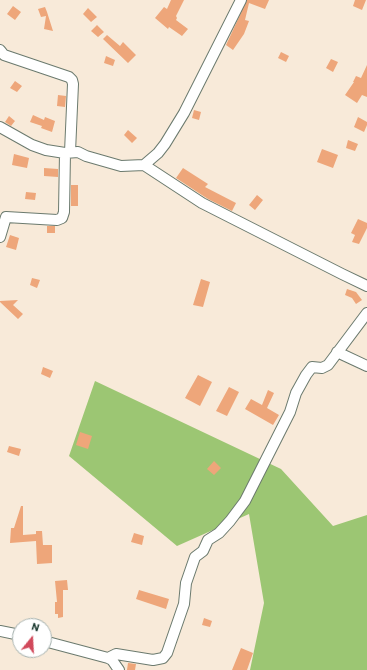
<!DOCTYPE html>
<style>
body{margin:0}
#map{position:relative;width:367px;height:670px;overflow:hidden;background:#f8ead9;font-family:Itim,sans-serif}
canvas{display:block}
.north{position:absolute;left:12px;top:618px;width:40px;height:40px;box-sizing:border-box;background:#fff;border:1px solid #a5b1ae;border-radius:50%;rotate:18deg;font-size:11px;font-weight:700;line-height:16px;text-align:center;color:#1f3d34}
.north::after{content:'';display:block;margin:auto;width:14px;height:18px;background:#d1495b;clip-path:polygon(50% 0,100% 100%,50% 72%,0 100%)}
</style>
<div id="map">
<canvas width="367" height="670"></canvas>
<div class="north">N</div>
</div>
<script>
const ctx = document.querySelector('canvas').getContext('2d');
ctx.lineJoin = 'round';
function fill(path, color) { ctx.fillStyle = color; ctx.fill(path, 'evenodd'); }
const shape = rows => new Path2D(rows.map(r => 'M' + r).join(''));
function strokePath(path, color, width, dash) { ctx.strokeStyle = color; ctx.lineWidth = width; ctx.lineCap = dash ? 'butt' : 'round'; ctx.setLineDash(dash || []); ctx.stroke(path); }
fill(shape([
 [95,381,281,469,333,526,367,515,367,670,250,670,264,603,249,514,177,546,69,456]
]), '#9cc673');
fill(shape([
 [171,0,184,0,176,16,177,18,176,20,188,29,182,36,169,27,168,29,155,18,164,7,167,9],
 [247,0,269,0,265,9,249,3,245,20,249,21,244,34,233,50,226,45],
 [355,0,366,0,362,10,353,6],
 [13,6,21,12,15,20,7,14],
 [45,7,47,12,53,31,44,29,46,16,41,17,38,9],
 [88,8,97,17,91,22,83,14],
 [97,25,104,32,98,37,91,31],
 [107,35,120,46,123,42,136,55,128,63,103,39],
 [281,52,289,56,286,62,278,58],
 [106,56,115,60,113,66,104,63],
 [331,59,338,62,333,72,326,68],
 [367,65,367,97,362,95,357,103,345,95,354,82,353,82,356,76,361,78],
 [15,81,22,86,17,92,10,88],
 [58,95,66,96,65,107,57,106],
 [194,110,201,112,199,120,192,118],
 [33,115,44,120,45,117,55,121,52,132,41,128,42,126,30,122],
 [9,116,15,121,11,126,5,122],
 [358,117,367,122,367,125,364,132,354,127],
 [128,130,137,138,132,143,124,135],
 [348,140,358,144,355,151,346,148],
 [322,149,338,155,333,168,317,162],
 [14,154,29,158,27,168,12,165],
 [44,168,58,169,58,177,44,176],
 [183,168,208,184,205,187,236,203,232,211,208,199,176,178],
 [71,185,78,185,78,206,71,206],
 [26,192,36,193,35,200,25,199],
 [257,195,263,200,255,210,249,205],
 [358,219,367,223,367,228,359,244,352,242,355,235,351,233],
 [47,226,55,226,55,233,47,233],
 [10,235,19,238,16,250,6,247],
 [32,278,40,280,37,288,30,285],
 [201,279,210,282,203,307,193,305],
 [347,289,356,292,362,300,356,304,352,298,345,295],
 [18,300,13,305,23,314,18,319,0,302,0,301],
 [43,367,53,371,50,378,41,374],
 [198,375,212,382,200,406,185,398],
 [229,387,239,392,227,416,216,411],
 [268,390,274,393,267,408,279,415,273,425,245,409,251,399,262,405],
 [80,432,92,436,88,449,76,445],
 [9,446,21,449,19,456,7,452],
 [214,461,221,468,214,475,207,469],
 [21,506,23,506,23,535,36,534,36,531,42,531,43,545,52,545,52,563,37,564,36,541,10,543,11,528,14,528],
 [134,533,144,536,142,545,131,542],
 [67,580,68,590,63,590,63,617,58,618,58,614,55,614,55,602,57,602,55,581],
 [139,590,169,599,166,609,136,599],
 [204,618,212,621,210,627,202,625],
 [241,648,253,653,247,670,232,670],
 [128,663,136,664,135,670,127,670]
]), '#eea67a');
const street = shape([
 [0,50,4,55,69,77,72,80,73,84,70,152],
 [0,127,32,145,46,150,65,153,78,152,86,156,121,166,144,165,158,153,165,144,184,113,241,0],
 [144,165,202,203,342,274,367,286],
 [0,237,6,217,57,220,62,218,64,212,65,153],
 [337,352,367,366],
 [0,631,20,635],
 [44,641,108,658,112,660,119,670],
 [108,658,116,654,153,660,163,658,167,653,184,604,186,583,195,557,203,551,208,540,219,533,230,521,245,501,290,412,296,393,306,375,312,367,322,368,328,365,367,313]
]);
strokePath(street, '#6b7a6e', 12);
strokePath(street, '#fff', 10);
</script>
